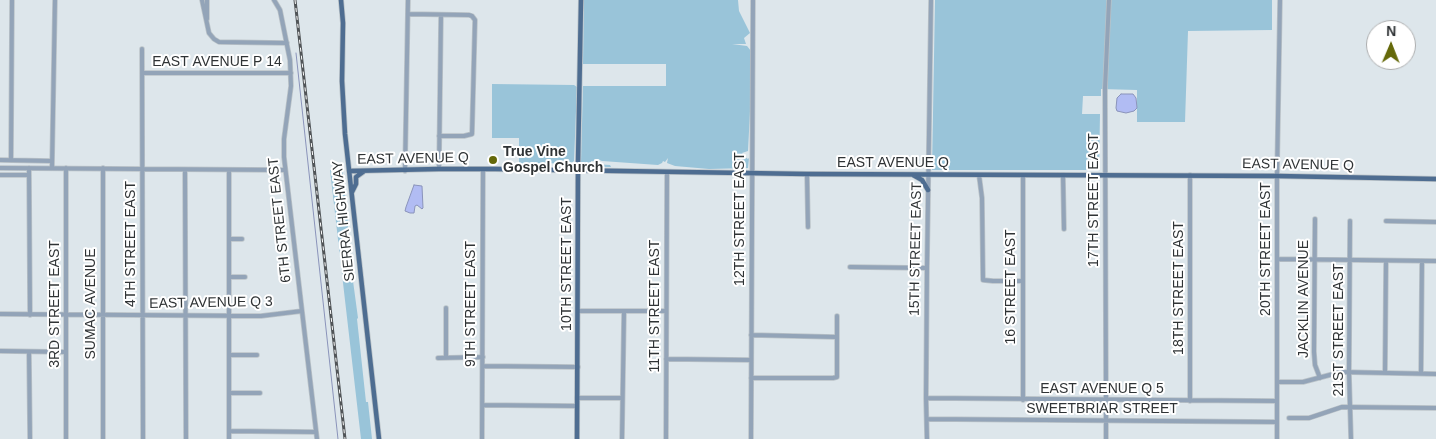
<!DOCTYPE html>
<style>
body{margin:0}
#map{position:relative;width:1436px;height:439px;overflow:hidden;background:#dde6eb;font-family:Arial,sans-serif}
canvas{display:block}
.north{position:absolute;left:1366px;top:20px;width:50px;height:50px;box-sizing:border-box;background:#fff;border:1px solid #acadae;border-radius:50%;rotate:1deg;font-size:14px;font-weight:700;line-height:20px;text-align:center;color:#2f3335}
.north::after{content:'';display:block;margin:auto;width:18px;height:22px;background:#65690a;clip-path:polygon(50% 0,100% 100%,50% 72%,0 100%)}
</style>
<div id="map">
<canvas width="1436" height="439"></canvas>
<div class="north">N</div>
</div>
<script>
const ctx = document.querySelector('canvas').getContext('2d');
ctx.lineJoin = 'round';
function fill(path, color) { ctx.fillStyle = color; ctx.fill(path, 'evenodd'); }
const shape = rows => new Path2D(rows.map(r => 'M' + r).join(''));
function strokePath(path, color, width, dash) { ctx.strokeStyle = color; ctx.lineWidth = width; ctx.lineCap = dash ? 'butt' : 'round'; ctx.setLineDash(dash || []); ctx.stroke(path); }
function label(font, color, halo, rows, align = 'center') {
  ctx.font = font + ' Arial,sans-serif'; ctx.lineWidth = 4; ctx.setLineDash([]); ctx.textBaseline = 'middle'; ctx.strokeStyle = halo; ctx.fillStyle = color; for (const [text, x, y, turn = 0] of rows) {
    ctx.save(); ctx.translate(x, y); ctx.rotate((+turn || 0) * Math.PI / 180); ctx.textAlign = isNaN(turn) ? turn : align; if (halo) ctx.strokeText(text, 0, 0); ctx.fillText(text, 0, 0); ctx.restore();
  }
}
fill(shape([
 [584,0,738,0,739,11,750,33,744,38,746,44,732,44,747,46,751,51,751,92,748,151,742,153,745,157,748,159,749,158,748,168,709,169,675,166,667,163,668,158,665,162,663,161,662,163,658,165,602,161,597,159,596,161,591,161,591,163,593,164,610,165,611,167,608,167,586,166,581,162,583,86,666,86,666,64,583,64],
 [935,0,1272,0,1272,30,1188,31,1185,122,1137,122,1137,90,1101,89,1101,96,1083,96,1082,114,1100,114,1099,170,932,170],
 [492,84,574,85,577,87,574,161,569,165,549,163,543,165,519,164,519,138,492,138],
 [330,170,342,170,343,176,348,220,348,244,358,318,357,319,366,402,368,402,372,439,361,439]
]), '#99c4d9');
const water = shape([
 [1121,94,1133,94,1136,98,1137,108,1134,111,1126,113,1117,111,1116,108,1117,98,1121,94],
 [414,185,422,186,423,208,422,209,417,205,415,206,414,213,410,213,405,211,406,207,414,185]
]);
fill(water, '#b1bcf3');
strokePath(water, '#8a93ba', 1);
strokePath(shape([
 [296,53,338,439]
]), '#8a93ba', 1);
const minor = shape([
 [202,0,209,33,214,39,219,42,287,43],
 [274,0,280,10,290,60,291,86,284,139,284,157,317,439],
 [408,14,469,15,472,16,475,20,472,134,464,136,439,136],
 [207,19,207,0],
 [142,49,143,439],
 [142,73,291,73],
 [0,160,52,161],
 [11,160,12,0],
 [0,168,285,170],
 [29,168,30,315],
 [52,168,55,0],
 [66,168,66,439],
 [439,169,441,15],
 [185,170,186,439],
 [229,170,229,439],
 [405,171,408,0],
 [807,174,808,227],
 [0,175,29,175],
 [979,175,982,198,983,280,993,281,1023,281],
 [1063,175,1064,229],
 [1190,175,1190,401],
 [1315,219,1314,352,1315,365,1320,378],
 [1350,221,1349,372,1351,439],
 [1386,221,1436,222],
 [229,239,242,239],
 [1277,259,1436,261],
 [850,267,927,268],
 [229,277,245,277],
 [446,308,446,357],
 [578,311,666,311],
 [0,314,261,316,302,311],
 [751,335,836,337],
 [0,351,66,352],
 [29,352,30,439],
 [229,355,257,355],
 [438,358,483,357],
 [666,359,751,360],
 [483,366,578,367],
 [1385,373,1386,261],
 [1421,373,1422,261],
 [751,378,833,378,837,377,837,316],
 [1277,382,1303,382,1341,372,1436,374],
 [229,393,260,393],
 [577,398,622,398],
 [926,398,1277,401],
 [1023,400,1023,175],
 [1106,400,1105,88,1109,0],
 [483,405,577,406],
 [1289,418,1309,418,1342,407,1436,408],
 [927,419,1277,422],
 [229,431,316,432],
 [103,439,103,168],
 [482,439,483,169],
 [622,439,624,312],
 [666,439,667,172],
 [751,439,753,0],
 [927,439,926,398,927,268,931,0],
 [1106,439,1106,403],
 [1277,439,1277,176,1280,0]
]);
const major = shape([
 [341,0,343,23,342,81,345,134,379,439],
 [349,171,439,169,495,169,807,174,1277,176,1436,179],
 [913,175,922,180,928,190],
 [352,192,356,184,356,177,363,172],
 [577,439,578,164,581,0]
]);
strokePath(minor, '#bac2c7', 5.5);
strokePath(major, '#bac2c7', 6);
strokePath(minor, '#93a4b8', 4);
strokePath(major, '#4e6d91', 4.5);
const rail = shape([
 [295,0,345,439]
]);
strokePath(rail, '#505457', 3);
strokePath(rail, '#fff', 1, [4]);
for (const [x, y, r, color] of [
 [493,160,5,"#65690a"]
]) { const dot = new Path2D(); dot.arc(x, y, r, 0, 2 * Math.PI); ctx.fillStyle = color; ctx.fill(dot); strokePath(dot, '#fff', 2); }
label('14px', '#2f3335', '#fff', [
 ["EAST AVENUE P 14",217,62],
 ["EAST AVENUE Q",413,159,-1],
 ["EAST AVENUE Q",893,163],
 ["EAST AVENUE Q",1298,165,1],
 ["17TH STREET EAST",1094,200,-90],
 ["12TH STREET EAST",740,219,-90],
 ["6TH STREET EAST",280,220,-96],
 ["SIERRA HIGHWAY",344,221,-96],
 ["4TH STREET EAST",131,244,-90],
 ["15TH STREET EAST",916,249,-89],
 ["20TH STREET EAST",1266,249,-90],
 ["10TH STREET EAST",567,264,-90],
 ["16 STREET EAST",1011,287,-90],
 ["18TH STREET EAST",1179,288,-90],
 ["JACKLIN AVENUE",1304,299,-90],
 ["EAST AVENUE Q 3",211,303,-1],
 ["3RD STREET EAST",55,304,-90],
 ["SUMAC AVENUE",91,304,-90],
 ["9TH STREET EAST",471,304,-90],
 ["11TH STREET EAST",655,306,-90],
 ["21ST STREET EAST",1339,330,-90],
 ["EAST AVENUE Q 5",1102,389],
 ["SWEETBRIAR STREET",1102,409]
]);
label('bold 14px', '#2f3335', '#fff', [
 ["True Vine",503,152],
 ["Gospel Church",503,168]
], 'left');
</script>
